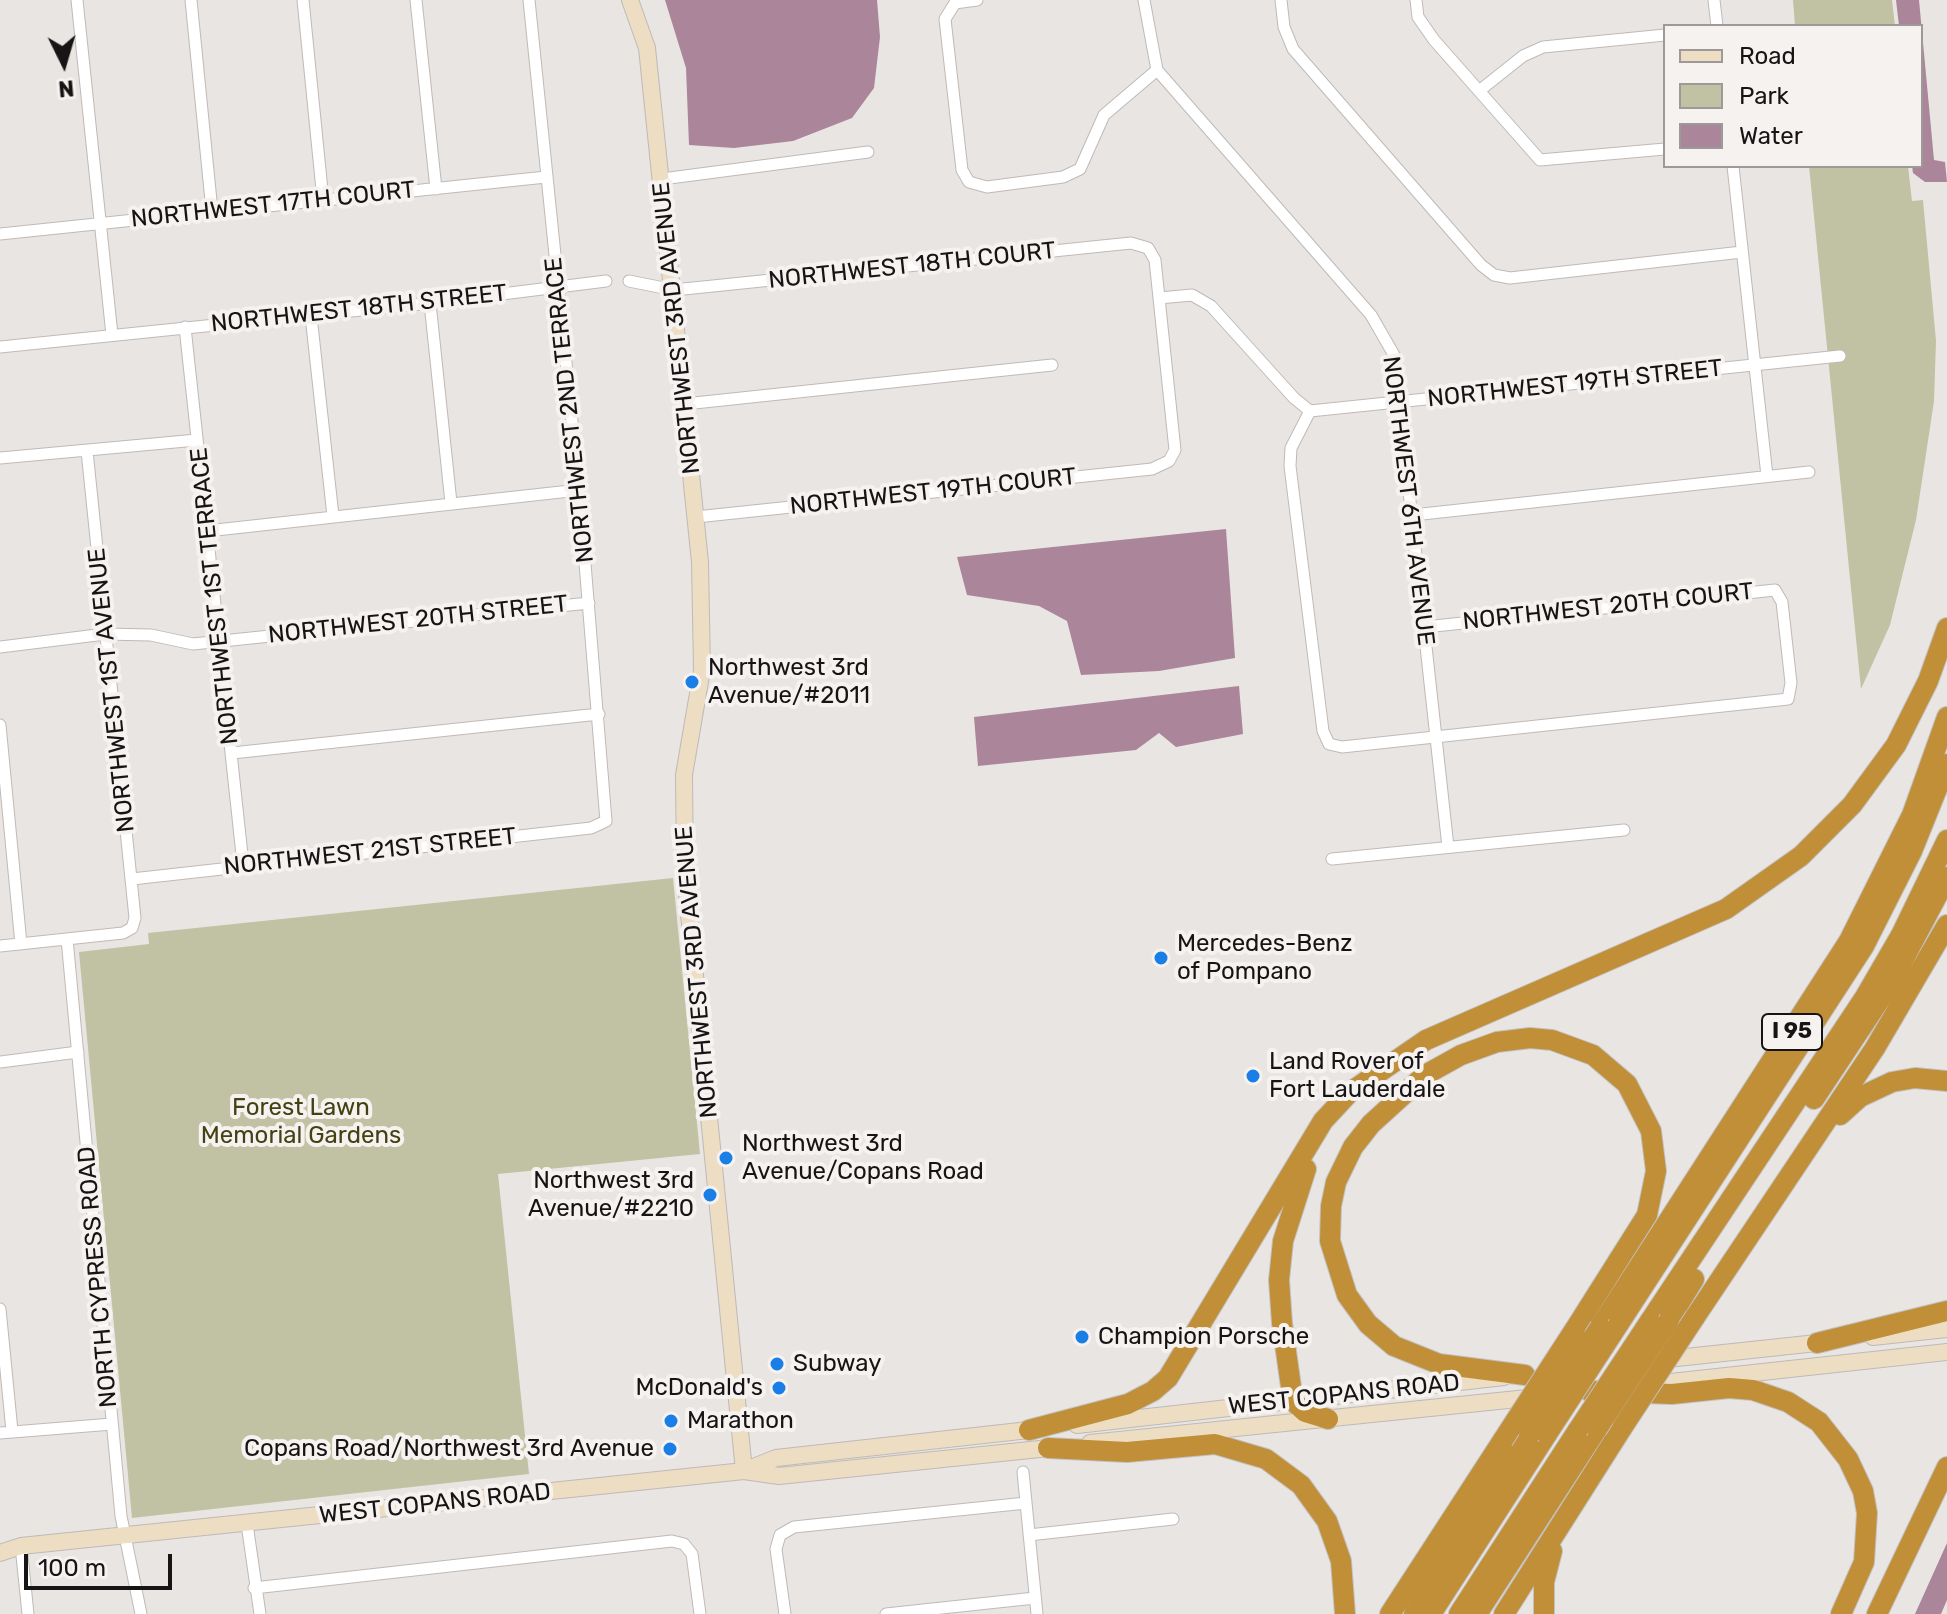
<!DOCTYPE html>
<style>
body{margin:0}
#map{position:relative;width:1947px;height:1614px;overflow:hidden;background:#e9e5e3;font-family:Rubik,sans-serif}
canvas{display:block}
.legend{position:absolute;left:1663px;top:24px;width:260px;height:144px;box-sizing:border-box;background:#f6f2f0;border:2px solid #9c9998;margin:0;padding:10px 14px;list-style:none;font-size:24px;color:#161414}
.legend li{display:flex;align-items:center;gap:16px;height:40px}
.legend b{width:40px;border:2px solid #9c9998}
.north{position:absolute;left:24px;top:24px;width:80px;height:80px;-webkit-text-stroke:6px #f6f2f0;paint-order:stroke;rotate:175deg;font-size:22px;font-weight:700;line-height:32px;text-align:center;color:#161414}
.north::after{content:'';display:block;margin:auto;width:28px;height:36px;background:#161414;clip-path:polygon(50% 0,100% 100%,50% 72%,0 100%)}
.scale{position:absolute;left:24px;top:1554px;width:148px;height:36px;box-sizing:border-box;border:4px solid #161414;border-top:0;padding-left:10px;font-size:24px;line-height:28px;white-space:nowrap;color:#161414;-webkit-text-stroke:6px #f6f2f0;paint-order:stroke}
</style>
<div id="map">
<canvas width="1947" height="1614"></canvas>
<ul class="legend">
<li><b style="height:10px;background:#ecddc3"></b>Road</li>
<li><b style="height:22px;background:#c1c2a3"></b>Park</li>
<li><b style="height:22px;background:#ab8599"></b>Water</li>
</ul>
<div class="north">N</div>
<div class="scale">100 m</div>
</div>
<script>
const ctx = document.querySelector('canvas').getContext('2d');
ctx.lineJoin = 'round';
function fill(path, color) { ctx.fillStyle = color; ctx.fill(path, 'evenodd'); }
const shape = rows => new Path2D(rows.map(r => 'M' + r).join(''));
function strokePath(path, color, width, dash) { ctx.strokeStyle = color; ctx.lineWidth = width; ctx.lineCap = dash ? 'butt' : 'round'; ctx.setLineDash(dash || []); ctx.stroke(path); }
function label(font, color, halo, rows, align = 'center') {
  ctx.font = font + ' Rubik,sans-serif'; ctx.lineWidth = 8; ctx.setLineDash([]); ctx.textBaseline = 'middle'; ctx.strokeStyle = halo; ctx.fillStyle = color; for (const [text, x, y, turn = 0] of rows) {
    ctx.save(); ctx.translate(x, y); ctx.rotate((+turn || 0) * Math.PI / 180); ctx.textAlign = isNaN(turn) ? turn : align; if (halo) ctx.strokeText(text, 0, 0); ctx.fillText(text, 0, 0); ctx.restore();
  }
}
fill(shape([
 [1793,0,1892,0,1895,26,1795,26],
 [1809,166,1908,166,1912,201,1923,200,1936,341,1934,401,1916,520,1890,625,1861,689],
 [673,878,700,1154,498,1174,529,1474,132,1518,79,952,149,944,148,933]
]), '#c1c2a3');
fill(shape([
 [665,0,877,0,880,37,874,88,852,118,793,141,734,148,689,145,686,68],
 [1896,0,1919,0,1934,160,1945,162,1947,182,1925,182,1913,173,1912,166,1921,166,1921,26,1899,26],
 [1226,529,1235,658,1159,671,1081,675,1067,621,1039,606,967,595,957,557],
 [1239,686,1243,734,1176,747,1159,733,1136,750,978,766,974,717],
 [1947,1543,1947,1600,1941,1614,1915,1614]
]), '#ab8599');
const street = shape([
 [77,0,112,335],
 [191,0,212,211],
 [303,0,323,200],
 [416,0,436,189],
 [977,0,955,3,945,19,962,170,969,182,987,187,1063,177,1080,169,1104,115,1157,70],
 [1144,0,1157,70,1371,315,1394,355,1448,847],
 [1281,0,1284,27,1293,49,1481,265,1494,275,1510,278,1742,252],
 [1416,0,1418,17,1434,40,1540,160,1665,149],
 [1714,0,1717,26],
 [1479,91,1523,56,1543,47,1665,35],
 [1733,166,1767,476],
 [662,179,868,152],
 [0,234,546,177],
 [629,281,674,290,1131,243,1148,248,1155,260,1175,450,1169,461,1152,469,696,517],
 [1159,298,1192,295,1211,306,1294,398,1310,411,1291,448,1290,466,1323,731,1329,744,1342,747,1788,699,1791,683,1782,602,1775,590,1425,627],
 [430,303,451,503],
 [311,316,333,516],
 [185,327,243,864],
 [0,347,430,303,606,281],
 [685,404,1052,365],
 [1310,411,1840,356],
 [0,458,197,440],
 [1413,515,1809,472],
 [207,531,579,490],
 [0,647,105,634,151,635,193,644,589,603],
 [0,725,21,944],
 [232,753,599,714],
 [1332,859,1624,830],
 [132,879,591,828,606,821,579,490,529,0],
 [67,939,121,1516,141,1614],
 [0,946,123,933,132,928,135,918,87,451],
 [0,1062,78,1052],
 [0,1309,12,1431],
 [0,1433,112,1424],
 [1023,1472,1037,1614],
 [247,1524,260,1614],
 [1029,1535,1173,1519],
 [21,1546,28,1614],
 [254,1588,672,1541,684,1544,692,1554,700,1614],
 [785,1614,776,1549,780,1535,794,1527,1026,1503],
 [886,1614,1035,1598]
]);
const secondary = shape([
 [630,0,647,48,700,562,702,670,684,775,685,874,744,1471],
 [1873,1337,1947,1329],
 [1658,1360,1826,1342],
 [1643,1385,1947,1352],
 [1077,1425,1504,1377],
 [1090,1443,1537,1397],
 [746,1470,776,1458,1038,1429],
 [0,1553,21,1546,744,1471,779,1476,1059,1447]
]);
const highway = shape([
 [1814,1099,1891,983,1947,877],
 [1840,1115,1860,1097,1892,1082,1915,1078,1947,1081],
 [1306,1169,1283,1241,1279,1280,1282,1323,1293,1401,1305,1412,1328,1419],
 [1695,1317,1875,1048,1947,925],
 [1669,1320,1694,1279],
 [1650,1321,1865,997,1901,935,1947,840],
 [1618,1325,1864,946,1912,851,1947,764],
 [1600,1327,1849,941,1912,815,1947,717],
 [1817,1343,1947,1311],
 [1525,1375,1439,1364,1394,1346,1368,1324,1347,1295,1330,1241,1331,1206,1336,1182,1353,1147,1371,1124,1425,1075,1461,1055,1497,1042,1530,1038,1552,1040,1593,1055,1627,1084,1651,1131,1656,1171,1647,1215,1575,1329],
 [1589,1391,1672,1394,1729,1388,1753,1390,1788,1402,1819,1422,1848,1459,1863,1491,1867,1513,1864,1562,1841,1614],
 [1029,1430,1128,1404,1153,1391,1168,1378,1323,1121,1349,1093,1426,1040,1726,909,1801,856,1852,805,1896,745,1928,681,1947,628],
 [1048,1448,1127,1452,1215,1444,1266,1459,1301,1485,1327,1521,1341,1561,1345,1614],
 [1390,1614,1503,1440],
 [1414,1614,1529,1436],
 [1431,1614,1547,1434],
 [1459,1614,1578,1430],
 [1477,1614,1597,1429],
 [1504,1614,1622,1428],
 [1544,1614,1544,1582,1552,1551],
 [1877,1614,1947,1467]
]);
strokePath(street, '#bebab8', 13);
strokePath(secondary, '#bebab8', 18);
strokePath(highway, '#c2c2c2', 22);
strokePath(street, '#fff', 11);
strokePath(secondary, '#ecddc3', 16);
strokePath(highway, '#c08f38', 20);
const highwayBridge = shape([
 [1622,1428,1695,1317],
 [1597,1429,1669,1320],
 [1578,1430,1650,1321],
 [1547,1434,1618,1325],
 [1529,1436,1600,1327],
 [1503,1440,1575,1329]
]);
strokePath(highwayBridge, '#c2c2c2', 22, []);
strokePath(highwayBridge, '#c08f38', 20);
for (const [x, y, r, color] of [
 [692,682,8,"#197fe7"],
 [1161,958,8,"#197fe7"],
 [1253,1076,8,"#197fe7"],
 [726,1158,8,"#197fe7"],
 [710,1195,8,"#197fe7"],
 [1082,1337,8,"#197fe7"],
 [777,1364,8,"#197fe7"],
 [779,1388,8,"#197fe7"],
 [671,1421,8,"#197fe7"],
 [670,1449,8,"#197fe7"]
]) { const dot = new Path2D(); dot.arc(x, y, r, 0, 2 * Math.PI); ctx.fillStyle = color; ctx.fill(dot); strokePath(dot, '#f6f2f0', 3); }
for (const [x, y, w] of [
 [1792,1032,60]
]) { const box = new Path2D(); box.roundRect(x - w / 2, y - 18, w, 36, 6); ctx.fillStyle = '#f6f2f0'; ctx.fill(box); strokePath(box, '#161414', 2); }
label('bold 22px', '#161414', null, [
 ["I 95",1792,1032]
]);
label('24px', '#161414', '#f6f2f0', [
 ["NORTHWEST 17TH COURT",273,205,-6],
 ["NORTHWEST 18TH COURT",912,266,-6],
 ["NORTHWEST 18TH STREET",359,309,-6],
 ["NORTHWEST 3RD AVENUE",677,328,-96],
 ["NORTHWEST 19TH STREET",1575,384,-6],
 ["NORTHWEST 2ND TERRACE",570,410,-96],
 ["NORTHWEST 19TH COURT",933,492,-6],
 ["NORTHWEST 6TH AVENUE",1408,501,83],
 ["NORTHWEST 1ST TERRACE",215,596,-96],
 ["NORTHWEST 20TH COURT",1608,607,-6],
 ["NORTHWEST 20TH STREET",418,620,-6],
 ["NORTHWEST 1ST AVENUE",112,690,-96],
 ["NORTHWEST 21ST STREET",370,852,-6],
 ["NORTHWEST 3RD AVENUE",697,972,-95],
 ["NORTH CYPRESS ROAD",98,1277,-95],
 ["WEST COPANS ROAD",1344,1395,-6],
 ["WEST COPANS ROAD",435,1504,-6]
]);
label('24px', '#161414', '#f6f2f0', [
 ["Northwest 3rd",708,668],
 ["Avenue/#2011",708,696],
 ["Mercedes-Benz",1177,944],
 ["of Pompano",1177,972],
 ["Land Rover of",1269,1062],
 ["Fort Lauderdale",1269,1090],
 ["Northwest 3rd",742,1144],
 ["Avenue/Copans Road",742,1172],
 ["Northwest 3rd",694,1181,"right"],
 ["Avenue/#2210",694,1209,"right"],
 ["Champion Porsche",1098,1337],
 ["Subway",793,1364],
 ["McDonald's",763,1388,"right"],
 ["Marathon",687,1421],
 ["Copans Road/Northwest 3rd Avenue",654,1449,"right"]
], 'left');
label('24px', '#424212', '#f6f2f0', [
 ["Forest Lawn",301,1108],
 ["Memorial Gardens",301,1136]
]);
</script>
